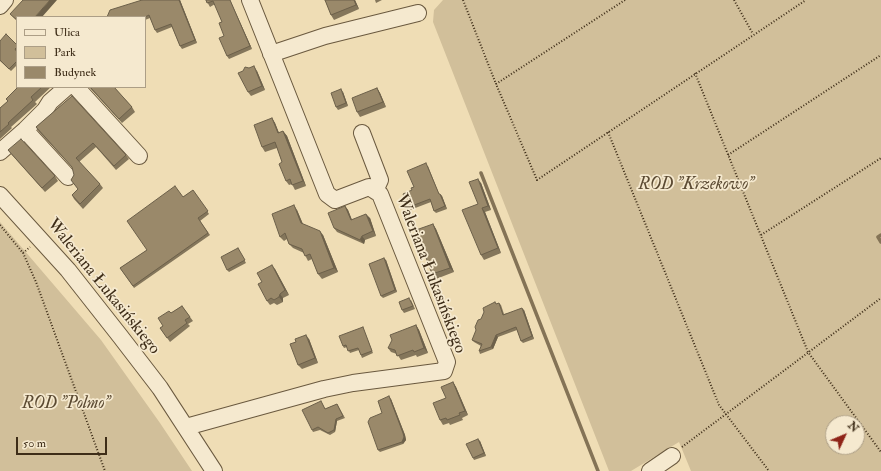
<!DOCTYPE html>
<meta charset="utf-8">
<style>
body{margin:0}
#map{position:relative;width:881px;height:471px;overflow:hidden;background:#efddb5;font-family:"IM FELL Double Pica",serif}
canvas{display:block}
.legend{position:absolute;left:16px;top:16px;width:130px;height:72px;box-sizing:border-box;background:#f5e9cf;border:1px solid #ac9e86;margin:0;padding:5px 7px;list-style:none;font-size:12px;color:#3e2d18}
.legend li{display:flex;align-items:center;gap:8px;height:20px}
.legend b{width:20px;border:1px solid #ac9e86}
.north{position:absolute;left:825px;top:415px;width:40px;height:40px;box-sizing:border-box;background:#f5e9cf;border:1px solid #ac9e86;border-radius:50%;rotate:46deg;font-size:11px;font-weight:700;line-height:16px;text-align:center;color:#3e2d18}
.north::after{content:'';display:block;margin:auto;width:14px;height:18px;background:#8f2418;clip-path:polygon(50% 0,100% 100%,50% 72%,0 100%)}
.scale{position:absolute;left:16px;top:437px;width:91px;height:18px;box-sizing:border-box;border:2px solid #3e2d18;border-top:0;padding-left:5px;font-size:12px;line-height:14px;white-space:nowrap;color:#3e2d18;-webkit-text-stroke:3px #f5e9cf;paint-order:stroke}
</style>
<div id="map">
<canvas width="881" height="471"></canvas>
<ul class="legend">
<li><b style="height:5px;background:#f5e9cf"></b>Ulica</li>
<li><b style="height:11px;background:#d1bf9a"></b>Park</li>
<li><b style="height:11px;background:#9a896a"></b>Budynek</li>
</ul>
<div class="north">N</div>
<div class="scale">50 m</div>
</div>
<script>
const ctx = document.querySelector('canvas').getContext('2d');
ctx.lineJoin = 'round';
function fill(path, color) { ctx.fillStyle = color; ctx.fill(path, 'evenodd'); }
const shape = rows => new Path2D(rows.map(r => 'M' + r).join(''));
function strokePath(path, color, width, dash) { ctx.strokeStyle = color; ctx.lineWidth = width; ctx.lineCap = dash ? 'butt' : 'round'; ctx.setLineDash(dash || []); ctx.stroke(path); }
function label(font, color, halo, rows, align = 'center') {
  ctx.font = font + ' "IM FELL Double Pica",serif'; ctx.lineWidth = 3.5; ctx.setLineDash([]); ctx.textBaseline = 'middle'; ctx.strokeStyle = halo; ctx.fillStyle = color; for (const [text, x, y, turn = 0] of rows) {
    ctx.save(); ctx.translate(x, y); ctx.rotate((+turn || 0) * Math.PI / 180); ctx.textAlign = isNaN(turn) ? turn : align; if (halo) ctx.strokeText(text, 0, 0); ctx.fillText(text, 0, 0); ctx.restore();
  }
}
fill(shape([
 [443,0,881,0,881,471,691,471,679,442,631,471,609,471,433,22,434,10],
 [833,423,857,423,857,447,833,447],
 [0,222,101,340,160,423,192,471,0,471]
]), '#d1bf9a');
strokePath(shape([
 [481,173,598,471],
 [881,235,878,237,881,242]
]), '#847356', 3.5);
const minor = shape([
 [0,6,5,0],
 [271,54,325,36,418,13],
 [76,87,139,156],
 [25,130,68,177],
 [362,133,380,180,375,191],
 [0,152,25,130,45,110,50,102,67,87],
 [0,195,68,270,120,336,160,388,214,471],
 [186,427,324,389,353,383,444,371,447,362,380,194,369,187,335,200,327,194,250,0],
 [650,471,672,456]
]);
strokePath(minor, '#6a593f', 18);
strokePath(shape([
 [463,0,496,84],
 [625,0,496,84,537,180,806,0],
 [734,0,753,34],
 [695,73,808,352,881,452],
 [608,132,719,405,769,471],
 [728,155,881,55],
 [0,225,23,253,36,282,105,471],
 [761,235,881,158],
 [23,253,30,247],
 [682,447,881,298]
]), '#3e2d18', 2, [1, 2]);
strokePath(minor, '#f5e9cf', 16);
fill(shape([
 [142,0,180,0,197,43,182,49,180,46,172,27,157,33,155,30,150,18,145,20,145,17],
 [206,0,230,0,252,49,229,59,227,56,222,22,215,4,210,7],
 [325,0,355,0,359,9,334,20,331,15],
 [375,0,382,0,376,3],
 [10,14,17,17,17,21],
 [0,41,17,45,17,65,11,71,0,61],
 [257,71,265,90,251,96,248,92],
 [18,87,51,87,35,102,37,104,11,127,12,128,0,139,0,108,8,101,6,99],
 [89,87,114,87,132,107,135,112,122,123],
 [377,88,380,93,386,107,360,117,357,112],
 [343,92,348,106,338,110,336,107],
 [72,96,126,155,129,159,116,170,96,147,79,162,100,184,103,188,83,209,74,199,72,195,78,189,71,180,74,175,73,168,39,132,36,127],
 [272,118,275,123,279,133,283,131,287,136,306,186,295,190,292,184,289,185,286,181,282,162,277,148,265,152,262,147],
 [8,150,55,176,58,181,45,192,12,155],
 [428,166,439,194,440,194,442,196,447,209,436,213,434,211,431,202,410,210,409,207,414,187],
 [481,183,491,210,485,212,501,253,484,260,481,255,478,204],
 [193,190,209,214,200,221,210,235,134,288,120,268,147,250,183,197],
 [345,206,348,210,352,220,370,218,376,236,365,240,364,244,337,232,334,228],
 [297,210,303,224,323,235,338,272,322,279,318,274,312,259,308,261,304,253,293,248,289,244,287,239,284,241,280,237],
 [433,224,436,229,454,272,436,279,432,274],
 [238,248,246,263,229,272,227,270],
 [386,260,397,292,383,298,381,296],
 [275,269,289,295,283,298,283,302,277,305,274,303,270,305,267,301,262,282],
 [411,300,415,309,404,313,402,310],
 [499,303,501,305,504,314,524,310,534,339,523,343,521,341,517,330,498,337,493,349,480,354,479,351,481,346,474,342,472,340,481,319,496,304],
 [182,306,193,321,188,324,190,326,170,342,160,328,163,326,171,313],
 [416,325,419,330,428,353,417,357,416,355,401,360,397,354,391,352,388,348],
 [363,327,364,330,373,353,362,358,359,350,350,353,347,347,344,348,343,346],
 [309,339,318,363,302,369,298,365],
 [453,382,456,387,468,415,462,418,463,420,450,425,449,423,443,425,440,420,446,398],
 [391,399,405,435,406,440,403,444,380,452,378,450,382,413],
 [321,401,325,409,337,404,345,418,337,421,335,432,330,435,320,430,313,432,312,430],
 [480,441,486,456,474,460,473,458]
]), '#84765b');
fill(shape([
 [50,0,57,0,42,17,35,17],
 [179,0,180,0,197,43,195,40],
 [230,0,252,49,250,46],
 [354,0,355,0,359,9,356,5],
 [254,66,257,71,265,90,262,86],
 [377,88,380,93,386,107,383,102],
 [341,89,343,92,348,106,346,103],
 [272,118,275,123,281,138,278,133],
 [283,131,287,136,306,186,303,181],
 [478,179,481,183,491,210,488,206],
 [440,194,442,196,447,209,445,206],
 [294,205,297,210,304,227,301,223],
 [345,206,348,210,354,225,351,220],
 [482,208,485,212,501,253,498,248],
 [366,214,370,218,376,236,373,231],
 [433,224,436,229,454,272,450,268],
 [320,231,323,235,338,272,334,268],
 [362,236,365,240,364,244,360,240],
 [384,258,386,260,397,292,395,290],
 [272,265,275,269,289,295,285,290],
 [280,294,283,298,283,302,279,297],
 [522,308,524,310,534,339,532,336],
 [416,325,419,330,428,353,424,348],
 [306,335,309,339,318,363,315,358],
 [496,335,498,337,493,349,491,347],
 [453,382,456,387,468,415,465,411],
 [389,396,391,399,405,435,406,440,403,444,402,442],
 [336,419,337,421,335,432,334,430],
 [478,439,480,441,486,456,484,453]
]), '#6c604a');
const building = shape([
 [23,0,50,0,35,17,17,17,17,20,10,14,23,0],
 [142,0,179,0,195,40,180,46,171,24,155,30,149,15,145,17,107,17,110,10,142,0],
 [206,0,230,0,250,46,227,56,219,38,224,36,219,23,222,22,213,1,207,3,206,0],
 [325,0,354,0,356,5,331,15,325,0],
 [6,34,17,45,17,47,15,49,17,52,17,61,9,69,0,60,0,41,6,34],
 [254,66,262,86,248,92,238,73,243,71,245,67,249,68,254,66],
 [18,87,42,87,31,97,33,100,8,123,9,124,0,132,0,108,8,101,6,99,18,87],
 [90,87,114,87,132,107,119,119,90,87],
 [377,88,383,102,357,112,352,98,377,88],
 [341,89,346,103,336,107,331,93,341,89],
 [72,96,126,155,114,166,93,143,76,158,100,184,80,204,72,195,78,189,71,180,74,175,72,167,36,127,72,96],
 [272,118,278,133,283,131,303,181,292,185,290,179,286,181,279,164,282,162,275,142,262,147,254,125,272,118],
 [21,139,55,176,42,188,8,150,21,139],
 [426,163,439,194,440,194,445,206,434,211,430,199,409,207,403,194,412,190,411,188,414,187,407,171,426,163],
 [478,179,488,206,482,208,498,248,481,255,462,210,478,204,469,182,478,179],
 [175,186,183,197,193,190,208,211,198,218,208,233,133,286,120,268,147,250,127,221,175,186],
 [294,205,301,223,320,231,334,268,318,274,310,254,305,256,302,249,289,244,285,233,280,237,272,214,294,205],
 [345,206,351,220,366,214,373,231,362,236,360,240,334,228,328,213,345,206],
 [433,224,450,268,432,274,416,230,433,224],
 [238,248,245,260,227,270,221,257,238,248],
 [384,258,395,290,381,296,369,264,384,258],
 [272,265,285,290,280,294,279,297,274,300,271,298,267,301,258,284,262,282,257,273,272,265],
 [409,298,413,306,402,310,399,302,409,298],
 [495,302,496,304,499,303,503,315,522,308,532,336,521,341,516,327,496,335,491,347,479,351,482,344,472,340,476,330,475,327,478,320,481,319,484,312,483,308,495,302],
 [182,306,190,317,185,320,187,323,167,338,160,328,163,326,158,318,169,311,171,313,182,306],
 [416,325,424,348,414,352,413,350,397,356,395,350,388,348,392,340,390,335,416,325],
 [363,327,372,351,361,355,358,348,348,351,346,345,343,346,339,336,363,327],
 [306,335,315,358,298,365,290,344,296,342,295,339,306,335],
 [453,382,465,411,459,413,460,415,447,420,446,418,440,420,433,403,446,398,441,387,453,382],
 [389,396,403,433,404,437,402,442,378,450,368,422,370,418,382,413,378,401,389,396],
 [321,401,325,409,337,404,343,416,336,419,334,430,328,433,318,427,312,430,302,410,321,401],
 [478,439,484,453,473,458,466,444,478,439]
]);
fill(building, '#9a896a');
strokePath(building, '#6c604a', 1);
label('italic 17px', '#5b4a32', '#f5e9cf', [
 ["ROD \"Krzekowo\"",696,185],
 ["ROD \"Polmo\"",66,404]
]);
label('17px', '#3e2d18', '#f5e9cf', [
 ["Waleriana Łukasińskiego",430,274,69],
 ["Waleriana Łukasińskiego",103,287,51]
]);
</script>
